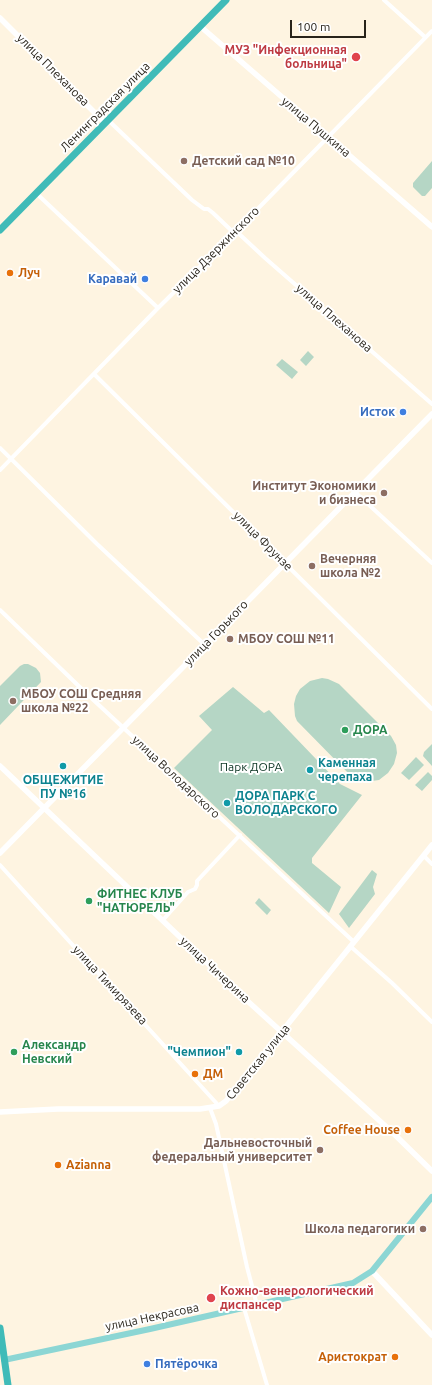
<!DOCTYPE html>
<meta charset="utf-8">
<style>
body{margin:0}
#map{position:relative;width:432px;height:1385px;overflow:hidden;background:#fef4e1;font-family:Ubuntu,sans-serif}
canvas{display:block}
.scale{position:absolute;left:290px;top:20px;width:76px;height:18px;box-sizing:border-box;border:2px solid #28231a;border-top:0;padding-left:5px;font-size:12px;line-height:14px;white-space:nowrap;color:#28231a;-webkit-text-stroke:3px #fff;paint-order:stroke}
</style>
<div id="map">
<canvas width="432" height="1385"></canvas>
<div class="scale">100 m</div>
</div>
<script>
const ctx = document.querySelector('canvas').getContext('2d');
ctx.lineJoin = 'round';
function fill(path, color) { ctx.fillStyle = color; ctx.fill(path, 'evenodd'); }
const shape = rows => new Path2D(rows.map(r => 'M' + r).join(''));
function strokePath(path, color, width, dash) { ctx.strokeStyle = color; ctx.lineWidth = width; ctx.lineCap = dash ? 'butt' : 'round'; ctx.setLineDash(dash || []); ctx.stroke(path); }
function label(font, color, halo, rows, align = 'center') {
  ctx.font = font + ' Ubuntu,sans-serif'; ctx.lineWidth = 4; ctx.setLineDash([]); ctx.textBaseline = 'middle'; ctx.strokeStyle = halo; ctx.fillStyle = color; for (const [text, x, y, turn = 0] of rows) {
    ctx.save(); ctx.translate(x, y); ctx.rotate((+turn || 0) * Math.PI / 180); ctx.textAlign = isNaN(turn) ? turn : align; if (halo) ctx.strokeText(text, 0, 0); ctx.fillText(text, 0, 0); ctx.restore();
  }
}
fill(shape([
 [432,161,432,188,425,196,422,196,413,187,413,183],
 [308,351,314,357,306,366,300,360],
 [282,359,298,372,292,379,276,365],
 [24,664,28,664,36,668,40,673,41,682,0,725,0,686,20,666],
 [322,678,328,679,339,684,391,736,396,745,397,753,394,764,388,773,379,780,365,782,352,777,297,721,295,716,294,704,296,696,300,689,310,681],
 [233,687,264,713,269,710,340,784,362,795,312,858,312,863,341,887,329,913,174,768,212,730,199,716],
 [432,744,432,766,423,756,424,752],
 [416,757,424,765,409,780,401,773],
 [428,772,432,776,432,780,422,791,415,785],
 [372,870,377,874,373,887,375,894,349,928,339,914],
 [259,898,271,910,267,915,255,903]
]), '#b5d6c5');
strokePath(shape([
 [384,0,425,37],
 [108,120,192,200,204,209,208,209,213,213,234,233],
 [36,193,158,308],
 [236,231,265,258,432,404],
 [94,374,432,709],
 [0,448,97,544,205,645],
 [0,470,158,308,236,231,432,31],
 [355,492,432,563],
 [0,610,87,694,354,942],
 [424,856,432,864],
 [0,865,219,1106],
 [163,920,188,892,195,889,197,885,197,881,240,835],
 [350,946,392,983,432,1022],
 [210,1108,216,1124,247,1267,257,1305],
 [244,1308,267,1385]
]), '#fff', 4);
strokePath(shape([
 [0,18,105,123],
 [200,26,432,227],
 [0,766,242,996,392,1132,432,1171],
 [0,853,432,414],
 [0,1112,58,1109,200,1109,219,1106,226,1101,432,845],
 [372,1271,432,1335]
]), '#fff', 5.5);
strokePath(shape([
 [4,1360,150,1329,353,1283,372,1271,432,1197]
]), '#8cd6d4', 6);
strokePath(shape([
 [0,230,226,0],
 [0,1328,8,1385]
]), '#40bbb8', 7);
for (const [x, y, r, color] of [
 [356,57,5,"#e0444e"],
 [184,161,4,"#8d6e63"],
 [10,273,4,"#e8710a"],
 [145,279,4,"#3f7fe0"],
 [403,412,4,"#3f7fe0"],
 [384,493,4,"#8d6e63"],
 [312,566,4,"#8d6e63"],
 [230,639,4,"#8d6e63"],
 [13,701,4,"#8d6e63"],
 [345,730,4,"#2e9e5b"],
 [63,766,4,"#0f9aa8"],
 [310,770,4,"#0f9aa8"],
 [227,803,4,"#0f9aa8"],
 [89,901,4,"#2e9e5b"],
 [14,1052,4,"#2e9e5b"],
 [239,1052,4,"#0f9aa8"],
 [195,1074,4,"#e8710a"],
 [408,1130,4,"#e8710a"],
 [320,1150,4,"#8d6e63"],
 [58,1165,4,"#e8710a"],
 [423,1229,4,"#8d6e63"],
 [211,1298,5,"#e0444e"],
 [395,1357,4,"#e8710a"],
 [147,1364,4,"#3f7fe0"]
]) { const dot = new Path2D(); dot.arc(x, y, r, 0, 2 * Math.PI); ctx.fillStyle = color; ctx.fill(dot); strokePath(dot, '#fff', 1.5); }
label('bold 12px', '#be3a42', '#fff', [
 ["МУЗ \"Инфекционная",347,50],
 ["больница\"",347,64],
 ["Кожно-венерологический",220,1291,"left"],
 ["диспансер",220,1305,"left"]
], 'right');
label('12px', '#28231a', '#fff', [
 ["улица Плеханова",53,70,45],
 ["Ленинградская улица",105,107,-45],
 ["улица Пушкина",316,127,40],
 ["улица Дзержинского",216,250,-45],
 ["улица Плеханова",334,318,41],
 ["улица Фрунзе",263,541,45],
 ["улица Горького",216,633,-46],
 ["улица Володарского",176,777,43],
 ["улица Чичерина",215,970,43],
 ["улица Тимирязева",110,985,47],
 ["Советская улица",258,1062,-51],
 ["улица Некрасова",152,1317,-12]
]);
label('bold 12px', '#785e54', '#fff', [
 ["Детский сад №10",192,161],
 ["Институт Экономики",376,486,"right"],
 ["и бизнеса",376,500,"right"],
 ["Вечерняя",320,559],
 ["школа №2",320,573],
 ["МБОУ СОШ №11",238,639],
 ["МБОУ СОШ Средняя",21,694],
 ["школа №22",21,708],
 ["Дальневосточный",312,1143,"right"],
 ["федеральный университет",312,1157,"right"],
 ["Школа педагогики",415,1229,"right"]
], 'left');
label('bold 12px', '#c56008', '#fff', [
 ["Луч",18,273],
 ["ДМ",203,1074],
 ["Coffee House",400,1130,"right"],
 ["Azianna",66,1165],
 ["Аристократ",387,1357,"right"]
], 'left');
label('bold 12px', '#366cbe', '#fff', [
 ["Каравай",137,279],
 ["Исток",395,412],
 ["Пятёрочка",155,1364,"left"]
], 'right');
label('bold 12px', '#27864d', '#fff', [
 ["ДОРА",353,730],
 ["ФИТНЕС КЛУБ",97,894],
 ["\"НАТЮРЕЛЬ\"",97,908],
 ["Александр",22,1045],
 ["Невский",22,1059]
], 'left');
label('bold 12px', '#0d838f', '#fff', [
 ["Каменная",318,763],
 ["черепаха",318,777],
 ["ОБЩЕЖИТИЕ",63,780,"center"],
 ["ПУ №16",63,794,"center"],
 ["ДОРА ПАРК С",235,796],
 ["ВОЛОДАРСКОГО",235,810],
 ["\"Чемпион\"",231,1052,"right"]
], 'left');
label('12px', '#0a3322', '#fff', [
 ["Парк ДОРА",251,767]
]);
</script>
